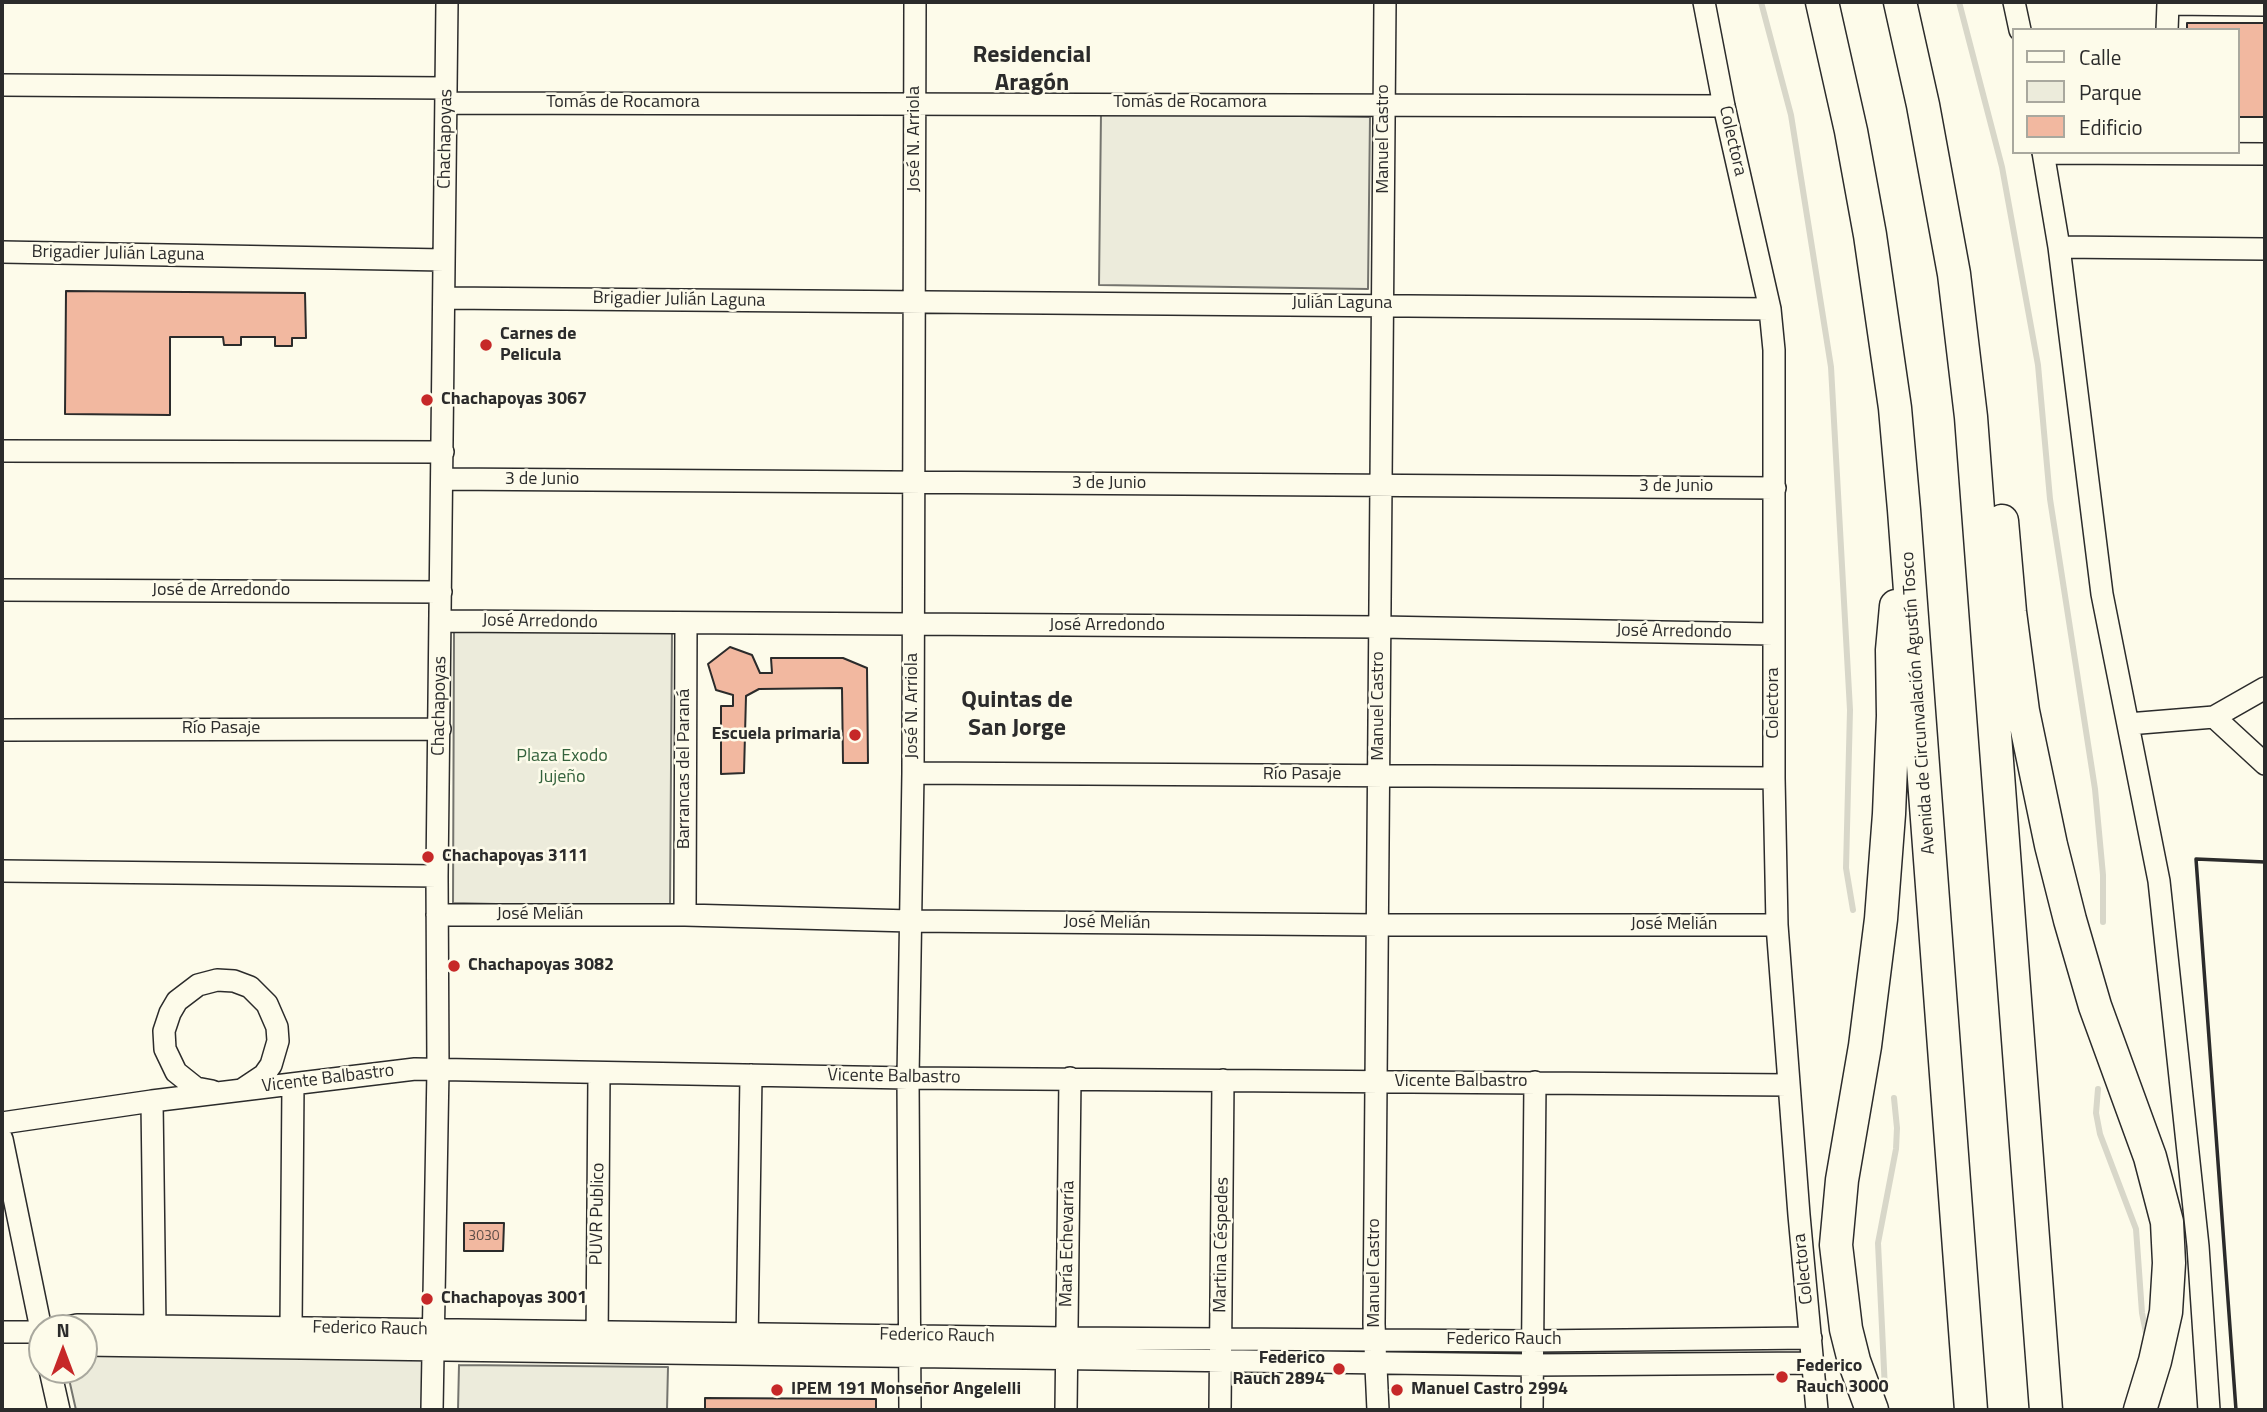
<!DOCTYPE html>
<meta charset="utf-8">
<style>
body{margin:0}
#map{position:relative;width:2267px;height:1412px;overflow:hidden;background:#fdfbea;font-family:"Titillium Web",sans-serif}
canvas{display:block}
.frame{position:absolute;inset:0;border:4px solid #2b2b2b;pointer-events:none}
.legend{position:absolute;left:2012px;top:28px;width:228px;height:126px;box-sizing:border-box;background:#fdfbea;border:2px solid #a9a89e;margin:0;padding:9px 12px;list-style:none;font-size:21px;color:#2b2b2b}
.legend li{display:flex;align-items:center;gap:14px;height:35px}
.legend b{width:35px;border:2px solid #a9a89e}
.north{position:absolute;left:28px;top:1314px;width:70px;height:70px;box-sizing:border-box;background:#fdfbea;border:2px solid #a9a89e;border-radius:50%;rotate:0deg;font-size:19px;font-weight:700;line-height:28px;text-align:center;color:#2b2b2b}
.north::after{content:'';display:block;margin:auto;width:24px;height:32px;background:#c62828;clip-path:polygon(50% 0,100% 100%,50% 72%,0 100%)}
</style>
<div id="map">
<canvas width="2267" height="1412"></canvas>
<div class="frame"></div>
<ul class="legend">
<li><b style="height:9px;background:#fdfbea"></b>Calle</li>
<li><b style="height:19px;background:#ecebdb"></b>Parque</li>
<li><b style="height:19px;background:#f2b8a0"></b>Edificio</li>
</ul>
<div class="north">N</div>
</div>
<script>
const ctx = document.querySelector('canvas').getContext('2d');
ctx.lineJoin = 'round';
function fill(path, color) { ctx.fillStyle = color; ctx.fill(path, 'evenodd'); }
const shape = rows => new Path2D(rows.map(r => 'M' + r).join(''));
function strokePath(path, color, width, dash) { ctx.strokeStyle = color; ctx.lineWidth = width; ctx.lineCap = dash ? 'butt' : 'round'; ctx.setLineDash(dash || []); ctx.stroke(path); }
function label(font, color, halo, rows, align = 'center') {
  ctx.font = font + ' "Titillium Web",sans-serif'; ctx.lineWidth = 5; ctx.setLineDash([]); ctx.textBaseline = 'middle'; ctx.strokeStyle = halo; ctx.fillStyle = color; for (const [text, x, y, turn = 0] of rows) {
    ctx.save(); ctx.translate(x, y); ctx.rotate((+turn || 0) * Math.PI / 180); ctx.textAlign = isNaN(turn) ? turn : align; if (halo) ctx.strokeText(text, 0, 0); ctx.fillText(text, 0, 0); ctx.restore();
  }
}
const green = shape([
 [1101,113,1370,117,1368,289,1099,285,1101,113],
 [672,628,670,908,453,903,454,631,672,628],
 [84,1353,425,1360,423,1410,76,1410,67,1370,84,1370,84,1353],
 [459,1365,668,1367,667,1410,458,1410,459,1365]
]);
fill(green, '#ecebdb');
strokePath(green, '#74746e', 2);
strokePath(shape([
 [1761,2,1791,115,1831,367,1850,710,1846,868,1853,910],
 [1959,2,2002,167,2038,365,2050,499,2095,789,2103,875,2103,922],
 [2098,1089,2096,1113,2100,1134,2136,1229,2142,1313,2147,1338],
 [1885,1390,1878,1243,1896,1149,1897,1128,1894,1098]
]), '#d8d7c9', 6);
const building = shape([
 [2187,23,2265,23,2265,117,2237,117,2237,30,2187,30,2187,23],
 [66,291,305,293,306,338,292,338,292,346,275,346,275,337,241,337,241,345,224,345,223,337,170,337,170,415,65,414,66,291],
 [730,647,752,655,760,673,772,673,771,658,843,658,867,668,868,763,843,763,842,688,759,689,746,696,744,773,721,774,721,706,733,706,733,695,716,690,708,664,730,647],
 [464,1223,504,1223,503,1251,464,1251,464,1223],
 [705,1398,876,1399,876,1410,705,1410,705,1398]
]);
fill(building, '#f2b8a0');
strokePath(building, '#2b2b2b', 2);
const minor = shape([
 [1704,2,1724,106,1770,309,1774,350,1774,778,1777,925,1799,1215,1817,1410],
 [2014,2,2020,30],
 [2167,30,2168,4,2265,5],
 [2,85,446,88],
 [446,103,1724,106],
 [2043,152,2059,247,2102,594,2159,881,2198,1246,2209,1410],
 [2043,153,2265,154],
 [2059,247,2265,249],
 [2,252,444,260],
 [444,298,1770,309],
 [2,451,443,452],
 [442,479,1775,488],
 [2,590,441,592],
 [441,621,1380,627,1773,634],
 [2214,717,2265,764],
 [2128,724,2214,717,2265,688],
 [2,730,440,729],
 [913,773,1774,778],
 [2,871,437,876],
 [437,915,685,915,911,921,1379,925,1777,925],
 [685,915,686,623],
 [212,1091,196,1088,176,1072,165,1049,164,1031,170,1013,177,1001,198,985,217,980,234,981,250,987,267,1004,277,1027,278,1041,271,1065,264,1075,243,1089],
 [152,1101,155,1328],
 [2,1123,152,1101,415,1069,908,1078,1789,1085],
 [2,1139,42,1334],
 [63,1328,77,1325,1067,1338,1532,1341,1811,1338],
 [291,1328,293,1084],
 [2,1332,41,1332],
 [84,1345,1532,1365,1813,1363],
 [597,1345,599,1074],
 [747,1346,751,1075],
 [50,1370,59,1410],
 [432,1410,438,1069,437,876,447,2],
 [910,1410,908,1078,913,773,915,2],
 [1066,1410,1070,1078],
 [1220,1410,1223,1080],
 [1378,1410,1374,1324,1385,2],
 [1532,1410,1535,1082]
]);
const highway = shape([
 [1822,2,1851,131,1870,235,1895,408,1904,510,1971,1410],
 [1900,2,1923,105,1954,274,1971,417,2046,1410],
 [2002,521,2010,612,2023,711,2051,845,2070,920,2095,1006,2150,1157,2167,1222,2169,1263,2166,1312,2155,1361,2140,1410],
 [1872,1410,1854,1361,1846,1329,1836,1245,1842,1180,1865,1046,1881,919,1889,814,1893,716,1892,650,1896,606]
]);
strokePath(minor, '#2b2b2b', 24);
strokePath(highway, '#2b2b2b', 35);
strokePath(minor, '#fdfbea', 21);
strokePath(highway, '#fdfbea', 32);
strokePath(shape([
 [2236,1410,2196,859,2265,862]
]), '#2b2b2b', 3.5);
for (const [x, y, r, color] of [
 [486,345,7,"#c62828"],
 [427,400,7,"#c62828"],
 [855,735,7,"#c62828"],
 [428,857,7,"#c62828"],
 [454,966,7,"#c62828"],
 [427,1299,7,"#c62828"],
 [1339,1369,7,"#c62828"],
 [1782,1377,7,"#c62828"],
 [777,1390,7,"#c62828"],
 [1397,1390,7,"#c62828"]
]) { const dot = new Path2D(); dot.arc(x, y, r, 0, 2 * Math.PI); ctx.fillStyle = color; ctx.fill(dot); strokePath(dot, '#fdfbea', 2.5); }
label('14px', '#5d4e48', null, [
 ["3030",484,1237]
]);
label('18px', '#2b2b2b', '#fdfbea', [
 ["Tomás de Rocamora",623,103],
 ["Tomás de Rocamora",1190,103],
 ["Chachapoyas",446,139,-89],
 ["José N. Arriola",915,139,-90],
 ["Manuel Castro",1384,139,-90],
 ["Colectora",1732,141,77],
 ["Brigadier Julián Laguna",118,254,1],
 ["Brigadier Julián Laguna",679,300,1],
 ["Julián Laguna",1342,304],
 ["3 de Junio",542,480],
 ["3 de Junio",1109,484],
 ["3 de Junio",1676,487],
 ["José de Arredondo",221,591],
 ["José Arredondo",540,622,1],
 ["José Arredondo",1107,626],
 ["José Arredondo",1674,632,1],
 ["Colectora",1774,703,-90],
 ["Avenida de Circunvalación Agustín Tosco",1919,703,-94],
 ["Chachapoyas",440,706,-89],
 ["José N. Arriola",913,706,-90],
 ["Manuel Castro",1379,706,-90],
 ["Río Pasaje",221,729],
 ["Barrancas del Paraná",685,769,-90],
 ["Río Pasaje",1302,775],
 ["José Melián",540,915],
 ["José Melián",1107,923,1],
 ["José Melián",1674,925],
 ["Vicente Balbastro",894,1077,1],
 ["Vicente Balbastro",328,1079,-7],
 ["Vicente Balbastro",1461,1082],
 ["PUVR Publico",598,1214,-89],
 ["María Echevarría",1068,1244,-89],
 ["Martina Céspedes",1222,1245,-89],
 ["Colectora",1804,1269,-96],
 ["Manuel Castro",1375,1273,-90],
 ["Federico Rauch",370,1329,1],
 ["Federico Rauch",937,1336,1],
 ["Federico Rauch",1504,1340]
]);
label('bold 18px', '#2b2b2b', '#fdfbea', [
 ["Carnes de",500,335],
 ["Pelicula",500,356],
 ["Chachapoyas 3067",441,400],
 ["Escuela primaria",841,735,"right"],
 ["Chachapoyas 3111",442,857],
 ["Chachapoyas 3082",468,966],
 ["Chachapoyas 3001",441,1299],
 ["Federico",1325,1359,"right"],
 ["Rauch 2894",1325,1380,"right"],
 ["Federico",1796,1367],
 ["Rauch 3000",1796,1388],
 ["IPEM 191 Monseñor Angelelli",791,1390],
 ["Manuel Castro 2994",1411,1390]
], 'left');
label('18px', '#34623c', '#fdfbea', [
 ["Plaza Exodo",562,757],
 ["Jujeño",562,778]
]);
label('bold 24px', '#2b2b2b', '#fdfbea', [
 ["Residencial",1032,56],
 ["Aragón",1032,84],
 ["Quintas de",1017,701],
 ["San Jorge",1017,729]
]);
</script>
